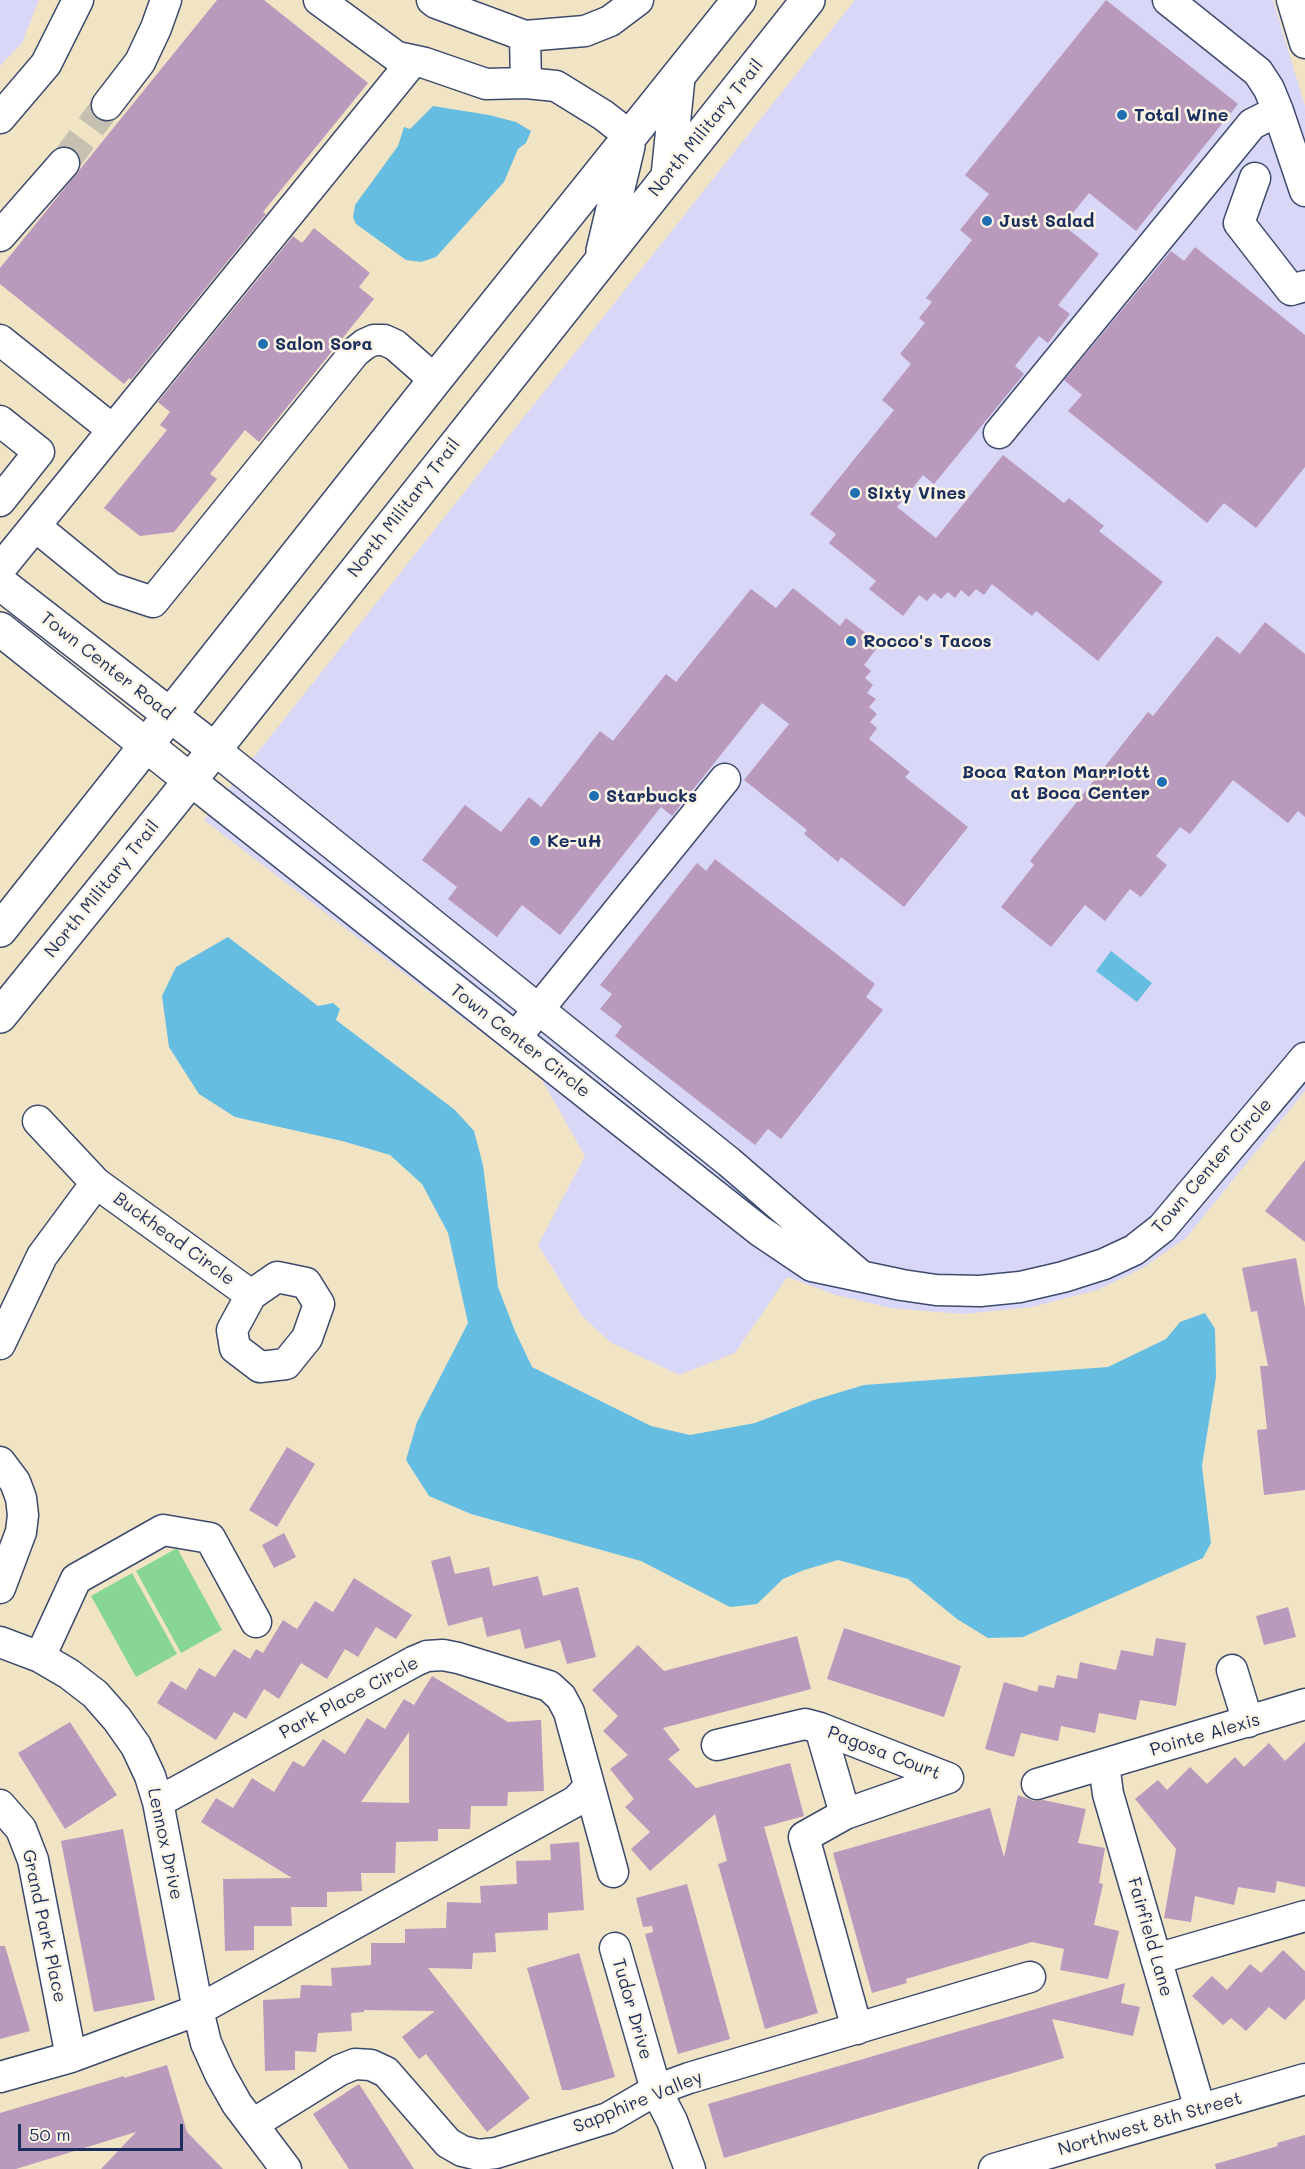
<!DOCTYPE html>
<style>
body{margin:0}
#map{position:relative;width:1305px;height:2169px;overflow:hidden;background:#f1e4c5;font-family:Mali,sans-serif}
canvas{display:block}
.scale{position:absolute;left:18px;top:2124px;width:165px;height:27px;box-sizing:border-box;border:3px solid #1b2f5e;border-top:0;padding-left:8px;font-size:18px;line-height:21px;white-space:nowrap;color:#1b2f5e;-webkit-text-stroke:4px #fcf5e5;paint-order:stroke}
</style>
<div id="map">
<canvas width="1305" height="2169"></canvas>
<div class="scale">50 m</div>
</div>
<script>
const ctx = document.querySelector('canvas').getContext('2d');
ctx.lineJoin = 'round';
function fill(path, color) { ctx.fillStyle = color; ctx.fill(path, 'evenodd'); }
const shape = rows => new Path2D(rows.map(r => 'M' + r).join(''));
function strokePath(path, color, width, dash) { ctx.strokeStyle = color; ctx.lineWidth = width; ctx.lineCap = dash ? 'butt' : 'round'; ctx.setLineDash(dash || []); ctx.stroke(path); }
function label(font, color, halo, rows, align = 'center') {
  ctx.font = font + ' Mali,sans-serif'; ctx.lineWidth = 5; ctx.setLineDash([]); ctx.textBaseline = 'middle'; ctx.strokeStyle = halo; ctx.fillStyle = color; for (const [text, x, y, turn = 0] of rows) {
    ctx.save(); ctx.translate(x, y); ctx.rotate((+turn || 0) * Math.PI / 180); ctx.textAlign = isNaN(turn) ? turn : align; if (halo) ctx.strokeText(text, 0, 0); ctx.fillText(text, 0, 0); ctx.restore();
  }
}
fill(shape([
 [0,0,39,0,22,43,0,66],
 [855,0,1273,0,1305,106,1305,1091,1186,1238,1141,1269,1097,1290,1032,1307,963,1314,891,1308,836,1295,787,1277,735,1353,679,1375,610,1342,582,1316,538,1245,585,1156,541,1078,204,820]
]), '#d9d7f7');
fill(shape([
 [177,1548,222,1630,181,1653,136,1571],
 [132,1573,177,1654,136,1677,91,1596]
]), '#88d694');
fill(shape([
 [433,106,489,115,516,122,531,131,526,143,518,149,504,182,436,257,421,262,406,260,356,224,353,217,355,205,398,146,404,127,410,129],
 [228,937,318,1006,333,1003,340,1009,336,1020,455,1110,474,1131,483,1165,498,1287,515,1331,532,1367,651,1426,690,1435,755,1423,814,1400,864,1385,1108,1367,1166,1339,1180,1322,1205,1313,1215,1329,1216,1377,1202,1466,1211,1543,1203,1558,1023,1637,988,1638,957,1619,908,1579,838,1560,804,1570,783,1579,757,1604,730,1607,641,1561,471,1514,429,1496,406,1460,417,1422,468,1323,448,1233,422,1184,390,1155,342,1141,235,1117,199,1094,169,1047,162,996,176,967],
 [1111,951,1152,983,1137,1002,1096,971]
]), '#65bee2');
fill(shape([
 [217,0,264,0,368,83,263,212,266,214,131,380,129,378,124,384,0,284,0,268],
 [1106,0,1238,104,1136,231,1089,193,1063,225,1099,254,1058,305,1070,314,1048,343,1039,336,1015,366,1024,374,934,484,923,475,897,507,936,538,1003,455,1064,503,1069,498,1104,526,1099,531,1163,582,1098,661,1036,611,1032,616,992,584,984,595,976,589,969,597,961,590,955,598,948,592,941,599,934,593,927,601,919,595,903,616,869,589,876,581,829,543,836,534,810,514,894,410,882,400,911,364,900,354,925,323,919,318,932,302,926,298,972,240,960,230,989,194,965,175],
 [314,228,370,273,359,287,374,299,259,442,245,430,210,474,217,479,174,532,140,536,104,508,167,430,160,425,170,412,158,402,293,236,302,243],
 [1195,247,1305,335,1305,467,1256,528,1224,503,1207,523,1068,411,1082,395,1064,380,1171,251,1184,261],
 [793,588,840,626,846,618,880,644,864,665,871,671,865,678,873,685,867,693,876,699,869,707,877,714,870,722,877,728,869,739,910,772,905,777,968,827,904,907,841,857,838,862,804,834,807,830,744,780,789,724,762,703,672,816,661,807,560,935,522,905,497,937,448,899,457,887,422,860,465,805,501,832,529,797,541,807,600,731,613,741,666,674,676,682,751,589,776,608],
 [1265,622,1305,654,1305,817,1298,811,1288,823,1233,780,1190,834,1180,827,1156,856,1167,865,1141,897,1130,889,1105,921,1085,905,1051,947,1001,907,1034,865,1030,861,1148,712,1153,716,1217,636,1240,654],
 [715,859,875,984,866,997,883,1010,781,1139,768,1129,755,1145,615,1036,622,1026,600,1009,612,994,600,985,697,863,706,871],
 [1305,1160,1305,1242,1265,1211],
 [1296,1258,1305,1308,1305,1490,1264,1495,1257,1430,1267,1429,1260,1366,1268,1366,1257,1311,1251,1312,1242,1268],
 [287,1447,315,1464,277,1527,249,1510],
 [284,1533,296,1557,274,1568,262,1545],
 [450,1556,455,1574,489,1567,493,1586,538,1576,543,1596,578,1587,596,1657,567,1664,560,1640,525,1649,520,1629,487,1637,482,1617,448,1626,431,1561],
 [354,1578,412,1615,396,1639,376,1627,358,1657,345,1649,327,1679,301,1663,279,1699,264,1689,246,1719,234,1712,216,1740,157,1703,171,1681,186,1690,199,1668,215,1677,234,1649,250,1659,256,1649,263,1653,283,1620,297,1629,315,1601,333,1612],
 [1288,1607,1296,1637,1264,1645,1256,1616],
 [844,1628,961,1666,944,1717,827,1679],
 [797,1636,811,1689,663,1728,680,1750,668,1759,696,1788,790,1763,804,1816,764,1827,818,2013,765,2029,718,1864,727,1861,715,1814,650,1871,631,1849,650,1832,625,1807,634,1799,610,1769,628,1755,603,1731,618,1716,592,1690,638,1645,664,1671],
 [1156,1638,1186,1643,1176,1706,1140,1700,1136,1720,1099,1713,1095,1733,1061,1726,1058,1741,1021,1733,1014,1757,985,1749,1004,1682,1037,1692,1039,1685,1054,1688,1057,1675,1077,1679,1080,1662,1116,1670,1121,1650,1153,1656],
 [432,1676,508,1722,541,1720,544,1791,508,1792,507,1806,471,1806,470,1829,438,1829,438,1841,396,1842,395,1873,361,1873,362,1891,327,1892,327,1907,291,1907,292,1926,254,1926,254,1950,225,1951,223,1879,292,1878,201,1822,216,1798,233,1808,252,1778,274,1792,293,1761,304,1767,323,1739,345,1754,367,1718,385,1729,404,1699,414,1705],
 [409,1732,409,1803,361,1802],
 [70,1722,117,1795,65,1829,18,1753],
 [1305,1742,1305,1887,1277,1881,1275,1893,1238,1887,1234,1905,1195,1896,1191,1922,1164,1918,1176,1849,1135,1799,1158,1780,1167,1790,1190,1767,1207,1784,1235,1757,1244,1767,1269,1743,1285,1761],
 [1018,1795,1034,1801,1043,1800,1086,1809,1078,1843,1105,1848,1099,1883,1103,1884,1094,1925,1119,1931,1108,1979,1060,1970,1064,1949,1032,1942,906,1979,907,1983,872,1993,833,1853,990,1808,1004,1857],
 [123,1829,155,2000,94,2012,61,1841],
 [579,1842,584,1910,548,1913,548,1930,495,1933,496,1952,473,1953,472,1969,428,1968,530,2098,487,2132,426,2054,419,2059,402,2037,435,2011,364,2010,364,2012,351,2013,352,2031,318,2033,316,2052,295,2051,295,2070,265,2071,263,2000,300,1998,301,1985,332,1986,331,1968,371,1965,371,1943,405,1943,405,1929,446,1928,447,1902,481,1903,480,1886,517,1884,516,1861,551,1860,550,1844],
 [687,1884,730,2039,678,2054,645,1934,653,1932,652,1926,643,1927,636,1898],
 [0,1946,5,1946,30,2031,0,2039],
 [1283,1950,1305,1971,1305,1999,1285,2020,1269,2007,1246,2031,1231,2018,1223,2025,1192,1996,1212,1976,1227,1990,1250,1964,1261,1973],
 [579,1953,615,2077,570,2090,562,2090,527,1968],
 [1125,1983,1121,2003,1140,2007,1133,2036,1052,2019,1064,2058,724,2158,708,2104],
 [167,2065,187,2132,223,2169,101,2169,136,2132,16,2169,0,2169,0,2113,124,2076,124,2078],
 [359,2084,414,2169,349,2169,313,2114],
 [1305,2135,1305,2169,1216,2169,1215,2164,1278,2146,1277,2143]
]), '#b999bc');
strokePath(shape([
 [64,163,107,105]
]), '#c6c0b0', 30, [30, 15]);
const minor = shape([
 [319,0,397,57,425,63,486,84,526,83,556,86,603,115,630,136],
 [432,0,436,3,525,36,526,83],
 [1168,0,1258,72,1269,89,1278,111,1305,191],
 [1292,0,1305,43],
 [525,36,585,31,610,21,638,0],
 [107,105,140,62,156,28,166,0],
 [0,118,46,64,78,0],
 [1255,178,1239,223,1291,290,1305,286],
 [0,236,64,163],
 [0,340,113,430],
 [0,421,39,452,0,501],
 [999,433,1252,124,1278,111],
 [35,526,111,588,153,602,355,352,365,344,374,340,384,340,395,345,435,380],
 [0,569,412,62],
 [214,749,729,1162,860,1275],
 [190,780,760,1231,812,1266,902,1285,936,1290,980,1291,1020,1287,1063,1277,1104,1264,1134,1250,1162,1228,1305,1058],
 [525,1026,725,779],
 [38,1121,96,1183,251,1295,232,1330,235,1348,260,1367,286,1364,307,1338,319,1304,306,1283,277,1277,251,1295],
 [0,1344,42,1256,96,1183],
 [0,1462,15,1482,21,1498,23,1515,21,1532,0,1588],
 [0,1642,40,1657,69,1674,95,1694,117,1719,136,1746,150,1776,158,1802,198,2010,206,2043,220,2074,237,2104,286,2169],
 [40,1657,76,1579,163,1530,210,1538,256,1622],
 [1232,1670,1248,1722],
 [820,1728,845,1814],
 [717,1745,805,1724,820,1728,948,1778,845,1814,804,1837,857,2029],
 [1104,1764,1108,1794,1200,2109],
 [1037,1784,1305,1704],
 [158,1802,415,1661,427,1656,443,1655,458,1658,549,1686,561,1697,569,1712,613,1872],
 [0,1805,21,1829,33,1860,71,2057],
 [615,1948,656,2090,672,2121,690,2169],
 [1156,1959,1305,1916],
 [0,2077,71,2057,198,2010,576,1801,589,1787],
 [253,2124,340,2070,355,2064,371,2065,386,2072,448,2143,462,2151,479,2155,496,2153,608,2118,656,2090,689,2078,1030,1977],
 [994,2169,1305,2079]
]);
const major = shape([
 [668,176,678,78],
 [603,251,628,146],
 [0,583,214,749],
 [0,629,190,780],
 [0,930,435,380,739,0],
 [0,1016,173,802,808,0]
]);
strokePath(minor, '#3b4a6d', 33);
strokePath(major, '#3b4a6d', 36);
strokePath(minor, '#fff', 30);
strokePath(major, '#fff', 33);
for (const [x, y, r, color] of [
 [1122,115,6,"#1f6fb2"],
 [987,221,6,"#1f6fb2"],
 [263,344,6,"#1f6fb2"],
 [855,493,6,"#1f6fb2"],
 [851,641,6,"#1f6fb2"],
 [1162,782,6,"#1f6fb2"],
 [594,796,6,"#1f6fb2"],
 [535,841,6,"#1f6fb2"]
]) { const dot = new Path2D(); dot.arc(x, y, r, 0, 2 * Math.PI); ctx.fillStyle = color; ctx.fill(dot); strokePath(dot, '#fcf5e5', 2); }
label('bold 18px', '#1b2f5e', '#fcf5e5', [
 ["Total Wine",1134,115],
 ["Just Salad",999,221],
 ["Salon Sora",275,344],
 ["Sixty Vines",867,493],
 ["Rocco's Tacos",863,641],
 ["Boca Raton Marriott",1150,772,"right"],
 ["at Boca Center",1150,793,"right"],
 ["Starbucks",606,796],
 ["Ke-uH",547,841]
], 'left');
label('18px', '#1b2f5e', '#fcf5e5', [
 ["North Military Trail",706,128,-51],
 ["North Military Trail",404,508,-52],
 ["Town Center Road",107,666,38],
 ["North Military Trail",102,889,-51],
 ["Town Center Circle",520,1041,38],
 ["Town Center Circle",1212,1166,-49],
 ["Buckhead Circle",174,1239,36],
 ["Park Place Circle",349,1698,-28],
 ["Pointe Alexis",1205,1735,-16],
 ["Pagosa Court",884,1753,21],
 ["Lennox Drive",165,1844,78],
 ["Grand Park Place",44,1926,78],
 ["Fairfield Lane",1150,1937,74],
 ["Tudor Drive",632,2009,74],
 ["Sapphire Valley",638,2102,-22],
 ["Northwest 8th Street",1150,2124,-16]
]);
</script>
